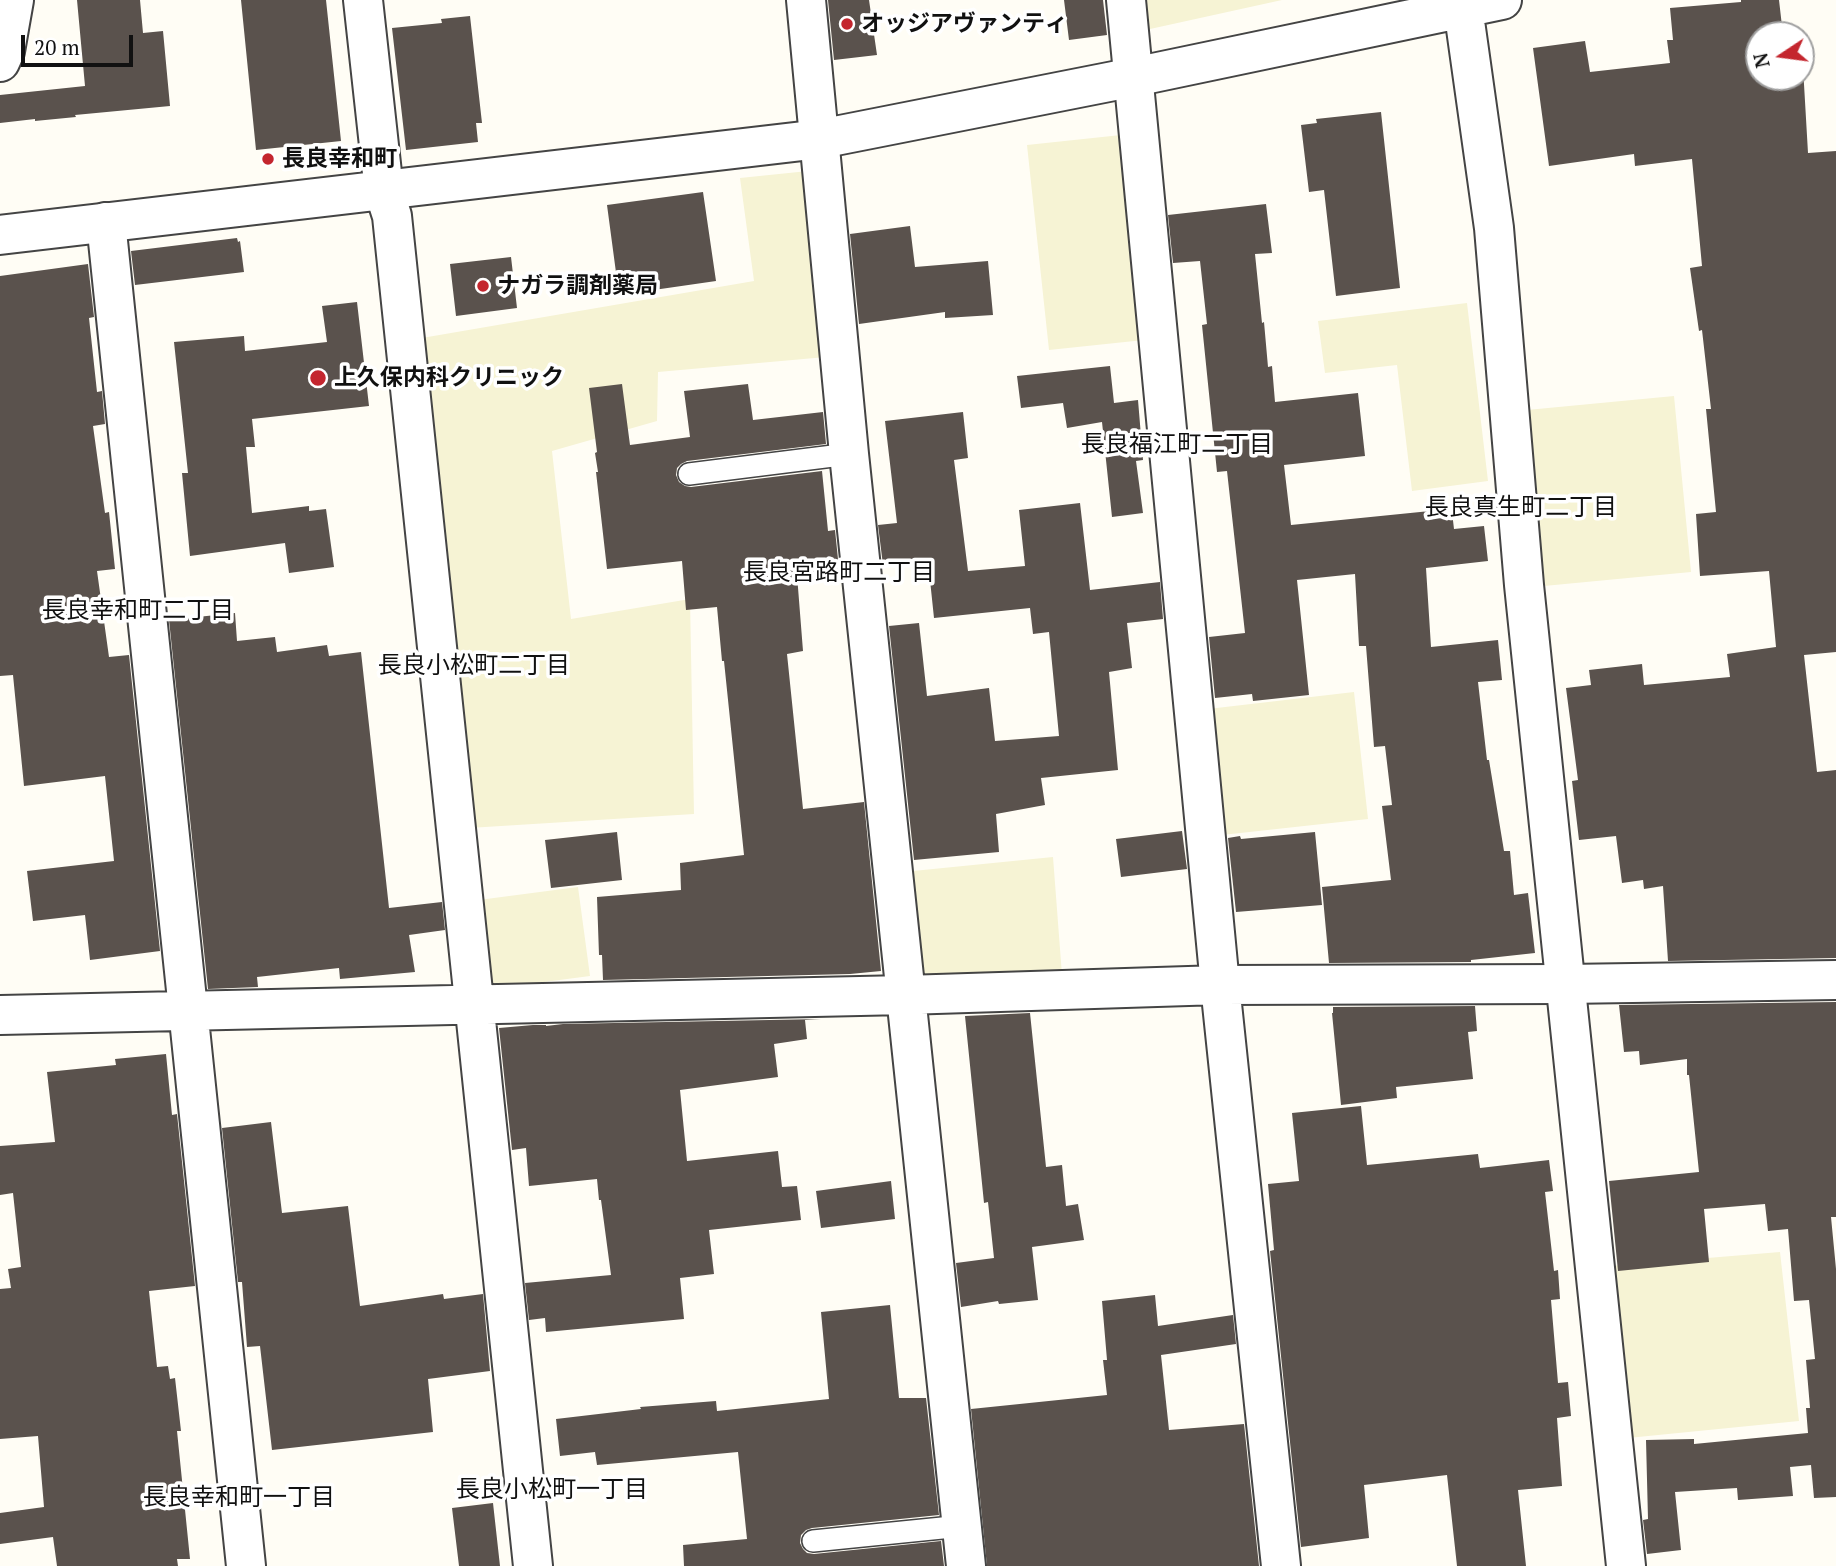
<!DOCTYPE html>
<meta charset="utf-8">
<style>
body{margin:0}
#map{position:relative;width:1836px;height:1566px;overflow:hidden;background:#fffdf5;font-family:"PT Serif",serif}
canvas{display:block}
.north{position:absolute;left:1745px;top:21px;width:70px;height:70px;box-sizing:border-box;background:#fff;border:2px solid #a0a0a0;border-radius:50%;rotate:257deg;font-size:19px;font-weight:700;line-height:28px;text-align:center;color:#111}
.north::after{content:'';display:block;margin:auto;width:24px;height:32px;background:#c4262e;clip-path:polygon(50% 0,100% 100%,50% 72%,0 100%)}
.scale{position:absolute;left:21px;top:35px;width:112px;height:32px;box-sizing:border-box;border:4px solid #111;border-top:0;padding-left:9px;font-size:21px;line-height:24px;white-space:nowrap;color:#111;-webkit-text-stroke:5px #fff;paint-order:stroke}
</style>
<div id="map">
<canvas width="1836" height="1566"></canvas>
<div class="north">N</div>
<div class="scale">20 m</div>
</div>
<script>
const ctx = document.querySelector('canvas').getContext('2d');
ctx.lineJoin = 'round';
function fill(path, color) { ctx.fillStyle = color; ctx.fill(path, 'evenodd'); }
const shape = rows => new Path2D(rows.map(r => 'M' + r).join(''));
function strokePath(path, color, width, dash) { ctx.strokeStyle = color; ctx.lineWidth = width; ctx.lineCap = dash ? 'butt' : 'round'; ctx.setLineDash(dash || []); ctx.stroke(path); }
function label(font, color, halo, rows, align = 'center') {
  ctx.font = font + ' "PT Serif","Noto Sans JP",serif'; ctx.lineWidth = 7; ctx.setLineDash([]); ctx.textBaseline = 'middle'; ctx.strokeStyle = halo; ctx.fillStyle = color; for (const [text, x, y, turn = 0] of rows) {
    ctx.save(); ctx.translate(x, y); ctx.rotate((+turn || 0) * Math.PI / 180); ctx.textAlign = isNaN(turn) ? turn : align; if (halo) ctx.strokeText(text, 0, 0); ctx.fillText(text, 0, 0); ctx.restore();
  }
}
fill(shape([
 [1137,0,1282,0,1141,31],
 [1121,135,1144,340,1049,350,1027,145],
 [808,171,826,357,658,372,657,421,552,451,571,619,690,599,694,814,469,828,416,339,754,281,740,178],
 [1467,303,1488,481,1412,491,1397,365,1325,373,1318,321],
 [1674,396,1691,572,1544,586,1527,410],
 [1354,692,1368,819,1222,835,1208,709],
 [1053,857,1062,975,913,974,903,872],
 [578,887,590,976,483,990,471,901],
 [1780,1252,1799,1421,1628,1438,1611,1266]
]), '#f6f3d4');
fill(shape([
 [77,0,140,0,143,33,163,31,170,106,75,115,76,117,35,121,35,119,0,123,0,95,85,86],
 [241,0,326,0,341,141,256,150],
 [828,0,869,0,877,55,834,60],
 [1064,0,1103,0,1107,35,1069,40],
 [1741,0,1779,0,1783,35,1759,35,1759,77,1801,77,1801,67,1803,67,1808,153,1836,151,1836,652,1804,655,1817,772,1836,770,1836,958,1668,961,1663,886,1644,889,1643,880,1622,883,1616,836,1579,840,1572,781,1578,780,1566,688,1591,685,1589,670,1642,664,1644,685,1730,677,1727,654,1776,647,1769,571,1700,576,1696,514,1716,512,1706,409,1711,409,1702,330,1699,331,1690,268,1702,266,1692,159,1635,166,1634,154,1549,166,1533,48,1585,41,1590,72,1670,63,1667,40,1673,40,1670,8,1741,2],
 [470,16,482,123,476,123,478,142,406,150,392,28,442,23,441,19],
 [1381,112,1400,288,1336,296,1324,190,1309,192,1301,125,1317,123,1316,119],
 [703,192,716,281,619,295,607,205],
 [1266,204,1272,253,1255,254,1262,323,1264,322,1268,367,1272,366,1275,402,1358,393,1365,456,1284,465,1291,525,1440,510,1440,513,1452,512,1454,529,1484,526,1488,561,1426,568,1431,647,1498,640,1502,680,1478,682,1487,760,1489,760,1504,851,1510,851,1514,895,1528,893,1535,953,1471,960,1471,962,1329,963,1322,887,1391,880,1382,806,1392,805,1385,746,1374,747,1366,646,1359,646,1355,574,1297,580,1309,695,1253,701,1252,694,1215,698,1209,637,1245,633,1227,471,1217,472,1202,325,1207,324,1200,261,1173,263,1168,215],
 [910,226,915,267,988,261,993,315,945,318,945,312,859,324,850,234],
 [237,238,238,242,240,241,244,272,135,285,131,251],
 [511,257,517,308,456,316,450,264],
 [88,264,94,317,89,318,97,392,102,391,105,424,93,426,105,513,109,512,115,569,97,571,109,657,129,655,160,951,90,960,85,915,33,921,27,871,114,861,105,776,24,786,13,675,0,676,0,276],
 [357,302,369,406,252,419,255,447,246,447,252,513,309,506,309,511,326,509,334,567,289,573,285,543,190,556,182,473,188,473,174,342,244,336,245,351,327,342,322,306],
 [1110,366,1114,403,1138,400,1143,460,1136,461,1143,513,1112,517,1102,422,1067,428,1063,403,1021,408,1017,376],
 [622,384,630,445,690,437,684,391,748,384,753,420,823,412,826,444,687,461,681,464,677,468,676,475,679,482,685,486,691,487,822,471,828,531,835,530,839,569,797,575,803,651,787,654,803,809,864,802,881,971,850,974,603,980,602,955,599,955,597,897,681,890,680,863,744,855,724,661,722,661,717,607,686,610,682,561,607,569,596,472,598,472,595,453,597,452,589,388],
 [963,412,968,458,954,460,968,571,1025,566,1019,510,1080,503,1090,590,1160,582,1163,619,1127,623,1132,668,1109,672,1118,770,1041,778,1045,805,996,814,999,852,914,860,889,626,919,623,927,696,989,688,995,741,1059,736,1049,632,1033,634,1030,608,934,618,928,561,883,565,878,525,897,523,885,421],
 [235,613,237,641,275,637,277,652,327,645,329,656,361,652,389,908,442,902,445,930,409,935,415,972,340,979,339,968,257,977,258,987,208,989,169,620],
 [1182,831,1187,869,1121,877,1116,839],
 [617,832,622,880,551,888,545,840],
 [1315,832,1322,905,1236,912,1228,838,1240,836,1241,839],
 [1836,1002,1836,1217,1831,1217,1836,1269,1836,1497,1814,1498,1811,1465,1790,1467,1793,1496,1738,1500,1737,1488,1675,1492,1681,1550,1647,1554,1643,1520,1648,1519,1646,1440,1694,1439,1694,1444,1808,1433,1806,1408,1810,1408,1806,1360,1815,1359,1809,1300,1794,1301,1788,1229,1768,1231,1765,1204,1704,1209,1709,1262,1618,1271,1609,1181,1699,1172,1689,1075,1687,1075,1687,1059,1640,1065,1639,1051,1624,1052,1619,1005],
 [1475,1006,1477,1031,1468,1032,1473,1079,1396,1087,1397,1098,1341,1105,1332,1013,1333,1013,1333,1007],
 [1030,1013,1046,1167,1062,1165,1066,1206,1078,1204,1084,1240,1032,1247,1038,1300,999,1304,998,1301,961,1307,956,1263,994,1258,988,1202,984,1203,965,1016],
 [821,1019,805,1020,807,1039,774,1044,778,1077,680,1090,687,1161,778,1151,782,1187,797,1186,801,1220,709,1230,714,1274,680,1278,684,1319,546,1332,545,1318,529,1320,525,1283,611,1275,601,1200,599,1200,597,1179,529,1186,526,1148,512,1150,499,1028,533,1025,546,1025,546,1026,563,1024],
 [166,1054,172,1115,177,1114,195,1286,149,1291,157,1367,168,1366,170,1379,175,1378,181,1431,177,1431,190,1559,177,1559,178,1566,57,1566,53,1537,0,1544,0,1513,44,1507,38,1436,0,1439,0,1289,11,1288,8,1269,21,1267,13,1193,0,1195,0,1146,55,1142,47,1072,116,1065,115,1059],
 [1361,1106,1367,1165,1478,1154,1480,1168,1549,1160,1553,1191,1545,1192,1554,1271,1558,1270,1560,1299,1551,1300,1558,1383,1568,1382,1571,1416,1557,1418,1562,1486,1518,1490,1526,1566,1457,1566,1447,1475,1364,1485,1369,1538,1301,1547,1270,1251,1274,1250,1268,1184,1299,1181,1292,1113],
 [271,1122,282,1213,348,1206,360,1306,443,1294,444,1299,483,1294,490,1371,428,1379,433,1432,272,1450,260,1346,247,1347,242,1282,238,1282,222,1128],
 [891,1181,895,1219,821,1228,816,1191],
 [1155,1295,1158,1326,1233,1315,1236,1344,1161,1355,1169,1430,1244,1424,1259,1566,987,1566,971,1409,1107,1395,1103,1360,1107,1360,1102,1301],
 [890,1305,899,1398,926,1398,939,1515,812,1528,806,1530,801,1535,800,1543,803,1549,807,1553,814,1554,941,1541,944,1566,684,1566,683,1545,747,1539,738,1452,597,1465,595,1452,560,1456,556,1419,641,1409,640,1407,716,1401,717,1411,829,1399,821,1312],
 [493,1503,500,1566,459,1566,452,1508]
]), '#5a524d');
const service = shape([
 [689,474,849,454],
 [813,1541,962,1526]
]);
const minor = shape([
 [363,0,384,191,392,216,533,1566],
 [806,0,849,454,966,1566],
 [1126,0,1220,985,1281,1566],
 [0,62,5,51,14,0],
 [106,222,246,1566],
 [0,1015,905,995,1220,985,1565,984,1836,980]
]);
const tertiary = shape([
 [1462,0,1494,228,1524,585,1626,1566],
 [0,235,820,139,1134,77,1502,0]
]);
strokePath(service, '#444', 24);
strokePath(minor, '#444', 42);
strokePath(tertiary, '#444', 42);
strokePath(service, '#fff', 21);
strokePath(minor, '#fff', 38);
strokePath(tertiary, '#fff', 38);
for (const [x, y, r, color] of [
 [847,24,7,"#c4262e"],
 [268,159,7,"#c4262e"],
 [483,286,7,"#c4262e"],
 [318,378,9,"#c4262e"]
]) { const dot = new Path2D(); dot.arc(x, y, r, 0, 2 * Math.PI); ctx.fillStyle = color; ctx.fill(dot); strokePath(dot, '#fff', 2.5); }
label('bold 23px', '#111', '#fff', [
 ["オッジアヴァンティ",861,24],
 ["長良幸和町",282,159],
 ["ナガラ調剤薬局",497,286],
 ["上久保内科クリニック",334,378]
], 'left');
label('24px', '#111', '#fff', [
 ["長良福江町二丁目",1177,445],
 ["長良真生町二丁目",1521,508],
 ["長良宮路町二丁目",839,573],
 ["長良幸和町二丁目",138,611],
 ["長良小松町二丁目",474,666],
 ["長良小松町一丁目",552,1490],
 ["長良幸和町一丁目",239,1498]
]);
</script>
